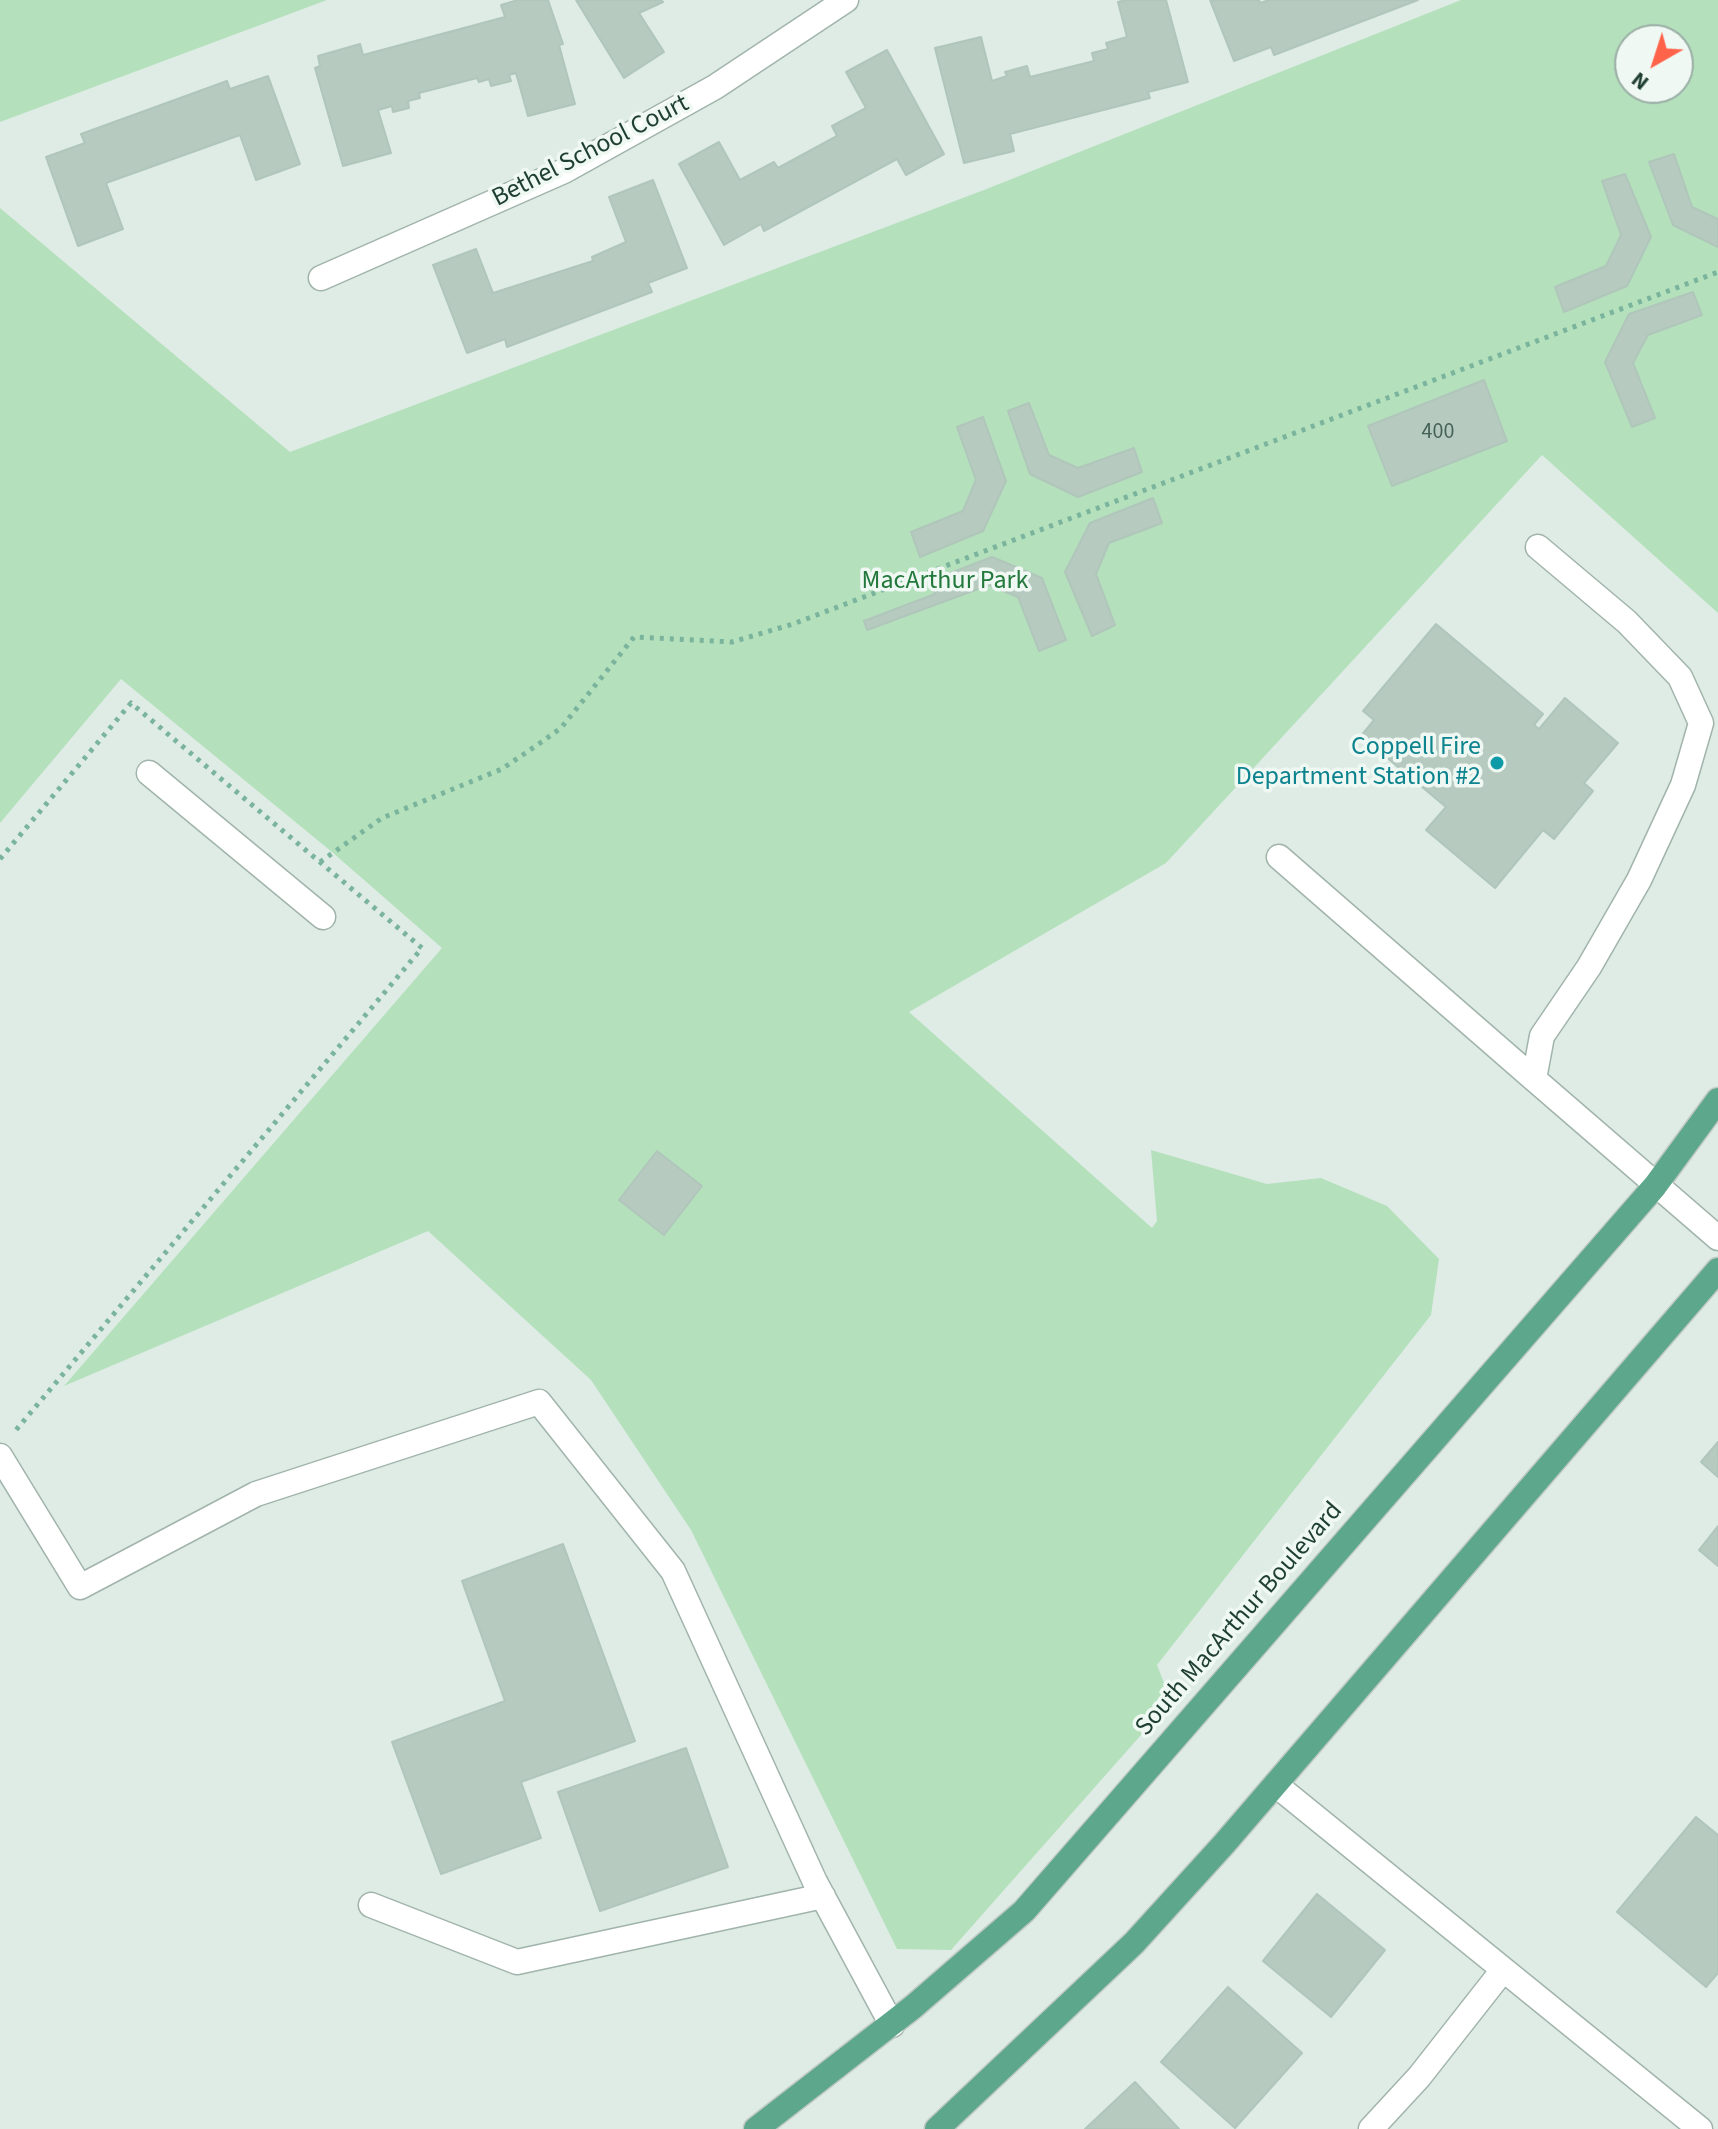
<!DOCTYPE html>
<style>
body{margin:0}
#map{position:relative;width:1718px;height:2129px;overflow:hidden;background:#deece5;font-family:"Source Sans 3",sans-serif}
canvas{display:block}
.north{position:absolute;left:1614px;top:24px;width:80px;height:80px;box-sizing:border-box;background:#eff8f3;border:2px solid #9baea6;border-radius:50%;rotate:219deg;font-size:22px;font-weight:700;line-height:32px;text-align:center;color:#1e3e32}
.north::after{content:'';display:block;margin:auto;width:28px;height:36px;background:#ff644a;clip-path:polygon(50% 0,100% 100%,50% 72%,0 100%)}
</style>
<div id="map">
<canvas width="1718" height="2129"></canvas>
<div class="north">N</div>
</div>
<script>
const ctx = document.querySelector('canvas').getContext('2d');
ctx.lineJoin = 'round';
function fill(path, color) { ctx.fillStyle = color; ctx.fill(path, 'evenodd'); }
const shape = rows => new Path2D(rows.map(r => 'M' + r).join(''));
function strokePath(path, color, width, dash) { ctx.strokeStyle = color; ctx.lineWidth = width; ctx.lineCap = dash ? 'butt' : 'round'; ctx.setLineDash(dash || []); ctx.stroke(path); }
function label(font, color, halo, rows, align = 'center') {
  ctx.font = font + ' "Source Sans 3",sans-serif'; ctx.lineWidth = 7; ctx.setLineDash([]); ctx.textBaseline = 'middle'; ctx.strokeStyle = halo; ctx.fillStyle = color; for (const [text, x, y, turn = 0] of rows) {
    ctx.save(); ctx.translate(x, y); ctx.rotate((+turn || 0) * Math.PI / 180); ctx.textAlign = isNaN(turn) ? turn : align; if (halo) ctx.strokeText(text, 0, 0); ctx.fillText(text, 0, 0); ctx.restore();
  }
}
fill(shape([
 [0,0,327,0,0,122],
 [1461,0,1718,0,1718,613,1542,455,1166,863,909,1012,1152,1228,1157,1221,1151,1150,1267,1184,1321,1178,1387,1206,1439,1259,1431,1315,1157,1665,1171,1701,951,1950,897,1949,691,1530,591,1380,428,1231,64,1386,442,948,332,852,121,679,0,823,0,208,290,452,984,190],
 [1630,40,1678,40,1678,88,1630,88]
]), '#b4e0bc');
const building = shape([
 [518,0,548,0,563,44,559,45,575,104,528,116,516,73,509,75,511,81,491,86,489,79,479,82,477,78,419,93,420,98,408,101,409,108,393,112,392,106,378,110,391,153,343,166,315,68,320,66,318,56,360,44,363,55,505,17,501,5,518,0],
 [576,0,661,0,663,2,639,13,664,52,624,78,576,0],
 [1126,0,1166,0,1188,82,1148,92,1150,98,1010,134,1014,151,964,163,935,48,981,37,992,81,1007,76,1005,72,1027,66,1030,77,1094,61,1092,53,1108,49,1106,43,1127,37,1118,2,1126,0],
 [1210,0,1259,0,1260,3,1269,0,1418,0,1274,55,1271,47,1234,61,1210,0],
 [887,50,944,154,906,175,897,159,764,231,761,224,724,245,679,164,719,142,740,180,774,162,778,168,837,136,832,126,866,108,846,72,887,50],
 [268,76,300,164,256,180,240,135,106,183,123,229,78,246,46,157,85,143,81,134,227,81,230,89,268,76],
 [1674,154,1692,207,1718,219,1718,247,1673,225,1649,162,1674,154],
 [1625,174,1651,237,1627,286,1564,312,1555,287,1606,266,1621,235,1602,181,1625,174],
 [653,180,687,268,648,283,652,292,507,347,505,339,467,353,433,265,476,249,493,293,593,261,592,257,626,242,609,197,653,180],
 [1693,292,1702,315,1648,335,1633,363,1655,418,1632,427,1605,362,1629,314,1693,292],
 [1484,380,1507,441,1392,486,1368,426,1484,380],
 [1029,403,1049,455,1078,468,1134,448,1142,472,1078,497,1030,474,1008,411,1029,403],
 [983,417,1006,481,983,531,920,557,911,532,963,511,976,480,957,427,983,417],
 [1153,498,1162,523,1109,543,1096,574,1115,625,1092,636,1065,572,1090,523,1153,498],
 [992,557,1042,578,1066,640,1039,651,1018,597,989,585,867,630,864,621,935,594,930,581,992,557],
 [1436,624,1543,714,1534,725,1539,729,1565,698,1618,743,1584,783,1593,791,1554,839,1543,830,1495,888,1426,830,1446,807,1361,736,1374,720,1363,711,1436,624],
 [657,1151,702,1186,664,1235,619,1200,657,1151],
 [1718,1442,1718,1477,1701,1462,1718,1442],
 [1718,1526,1718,1566,1699,1550,1718,1526],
 [563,1544,635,1741,521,1782,541,1838,441,1874,392,1742,505,1701,462,1581,563,1544],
 [686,1748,728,1867,600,1911,558,1792,686,1748],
 [1696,1817,1718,1835,1718,1973,1706,1987,1617,1912,1696,1817],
 [1317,1894,1385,1950,1331,2017,1263,1961,1317,1894],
 [1228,1987,1302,2053,1235,2128,1161,2062,1228,1987],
 [1135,2082,1179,2129,1085,2129,1135,2082]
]);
fill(building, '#b6cac0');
strokePath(building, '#b0c6bb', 2);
const minor = shape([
 [321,278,564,171,715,87,846,0],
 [1538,547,1627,622,1680,677,1701,723,1683,785,1639,880,1589,967,1542,1036,1534,1079,1718,1238],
 [149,773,323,917],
 [1279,857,1534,1079],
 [0,1456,80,1587,256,1494,539,1402,673,1571,815,1882,892,2025],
 [1276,1785,1700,2129],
 [371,1905,517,1962,823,1896],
 [1371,2129,1419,2077,1503,1970]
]);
const major = shape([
 [756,2129,913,2007,1024,1911,1655,1186,1718,1100],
 [937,2129,1134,1943,1224,1844,1718,1270]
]);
strokePath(minor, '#a1b4ac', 27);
strokePath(major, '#c0c9c6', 27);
strokePath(shape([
 [0,859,131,703,422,948,16,1430],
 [320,862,382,818,502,769,540,743,561,728,634,637,732,642,793,624,1718,272]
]), '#7bb49c', 5, [4, 6]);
strokePath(minor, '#fff', 24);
strokePath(major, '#5da78d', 24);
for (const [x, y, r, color] of [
 [1497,763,8,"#0f9aa8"]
]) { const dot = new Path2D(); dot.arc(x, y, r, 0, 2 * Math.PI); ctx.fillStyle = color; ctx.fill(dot); strokePath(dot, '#eff8f3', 3); }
label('22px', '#446156', null, [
 ["400",1438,433]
]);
label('26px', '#1e3e32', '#eff8f3', [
 ["Bethel School Court",591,152,-27],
 ["South MacArthur Boulevard",1240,1620,-49]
]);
label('26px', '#23793c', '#eff8f3', [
 ["MacArthur Park",945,582]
]);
label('26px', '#0d838f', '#eff8f3', [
 ["Coppell Fire",1481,748],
 ["Department Station #2",1481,778]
], 'right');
</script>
